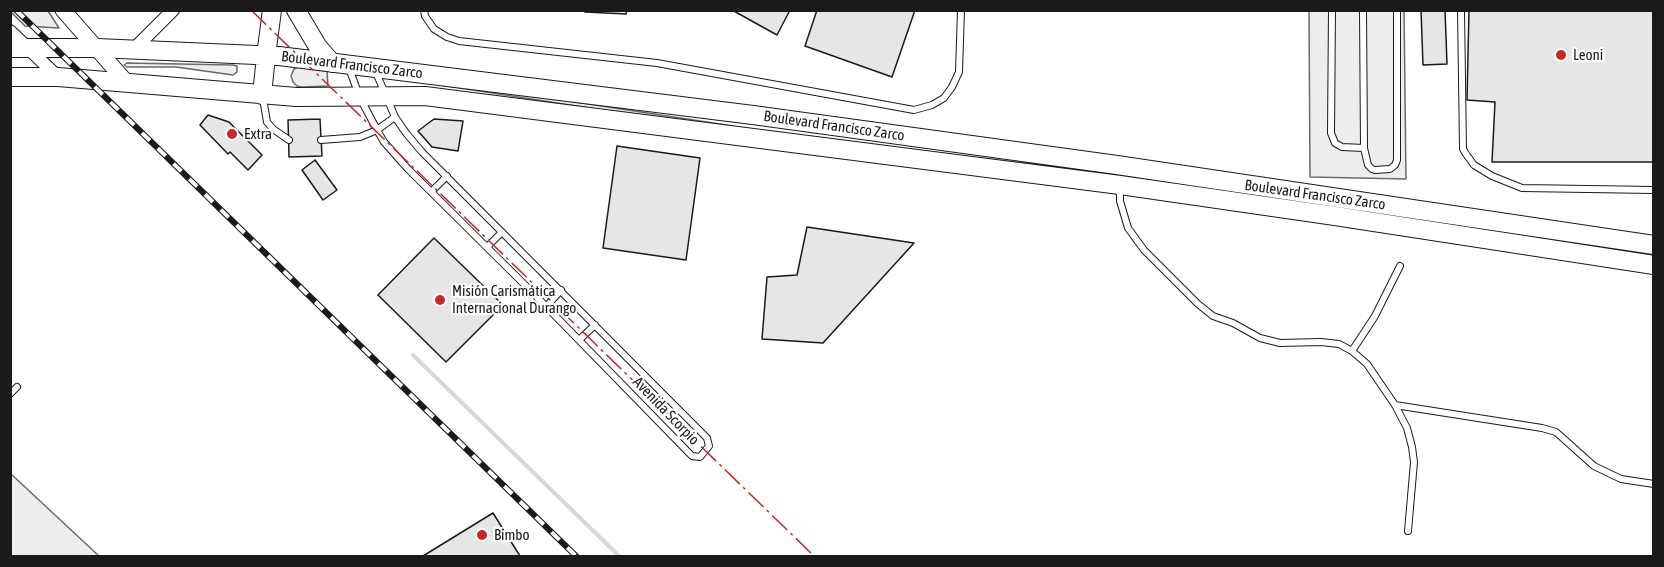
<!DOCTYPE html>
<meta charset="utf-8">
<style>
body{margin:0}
#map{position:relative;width:1664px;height:567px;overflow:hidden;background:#fff;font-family:"Asap Condensed",sans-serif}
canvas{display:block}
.frame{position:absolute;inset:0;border:12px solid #1a1a1a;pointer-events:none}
</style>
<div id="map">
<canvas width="1664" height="567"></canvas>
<div class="frame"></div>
</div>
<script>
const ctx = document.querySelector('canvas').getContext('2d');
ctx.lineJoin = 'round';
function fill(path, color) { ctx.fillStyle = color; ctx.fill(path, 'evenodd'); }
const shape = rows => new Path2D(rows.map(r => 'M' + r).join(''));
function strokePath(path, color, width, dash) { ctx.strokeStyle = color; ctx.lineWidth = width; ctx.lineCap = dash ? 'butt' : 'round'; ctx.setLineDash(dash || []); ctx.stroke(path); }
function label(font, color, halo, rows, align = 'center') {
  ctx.font = font + ' "Asap Condensed",sans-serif'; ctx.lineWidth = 4.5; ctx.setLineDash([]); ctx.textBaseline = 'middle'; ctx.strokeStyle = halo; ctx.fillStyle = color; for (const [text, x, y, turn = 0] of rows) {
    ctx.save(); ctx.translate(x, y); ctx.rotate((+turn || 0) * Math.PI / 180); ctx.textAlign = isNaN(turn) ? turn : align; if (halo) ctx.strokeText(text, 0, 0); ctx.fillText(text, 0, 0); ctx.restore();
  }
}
const built = shape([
 [10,11,48,11,59,28,25,26,10,11],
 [1309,11,1404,11,1406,179,1310,177,1309,11],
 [127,63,233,65,237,66,237,72,233,75,176,67,127,67,124,65,127,63],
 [300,66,327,71,328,86,302,87,297,86,293,82,291,76,294,69,300,66],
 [424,79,733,126,732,130,421,82,424,79],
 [11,474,99,556,11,556,11,474]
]);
fill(built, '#ededed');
strokePath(built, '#6a6a6a', 1.5);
strokePath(shape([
 [413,355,619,556]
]), '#d7d7d7', 4);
const building = shape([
 [585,10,627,10,626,14,585,12,585,10],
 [732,10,790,10,777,35,732,10],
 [817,10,915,10,892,77,805,46,817,10],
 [1421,10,1445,10,1447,64,1423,65,1421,10],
 [1469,10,1654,10,1654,162,1492,162,1495,102,1467,100,1469,10],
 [208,115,229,122,262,155,248,170,230,152,228,154,200,125,208,115],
 [320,119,322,156,289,157,288,120,320,119],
 [434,119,463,121,458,151,432,147,418,131,434,119],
 [617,146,700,158,686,260,603,248,617,146],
 [315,160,337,190,323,200,302,170,315,160],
 [807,227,914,243,823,343,762,339,767,277,797,275,807,227],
 [434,238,503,305,446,362,378,295,434,238],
 [493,513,520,556,423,556,493,513]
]);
fill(building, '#e6e6e6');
strokePath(building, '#1a1a1a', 1.5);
const service = shape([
 [424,10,425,16,434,29,447,37,459,41,657,63,914,110,932,105,944,98,952,87,959,72,961,10],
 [1332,10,1331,133,1335,143,1342,147,1364,148,1363,10],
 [1461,10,1463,149,1466,154,1474,165,1492,176,1522,188,1654,190],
 [349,68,360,98,377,130,384,142,408,169,532,292,692,456,700,457,709,446,707,438,422,152,406,133,395,117,375,70],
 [263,98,267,122,273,129,289,140],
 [321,140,360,137,377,130,395,117],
 [1364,148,1368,165,1372,169,1375,170,1390,169,1395,165,1397,160,1397,10],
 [1120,188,1120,201,1128,228,1144,250,1198,304,1213,316,1233,323,1260,338,1280,343,1321,342,1339,344,1352,351,1367,364,1395,405,1407,428,1412,447,1414,462,1408,531],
 [431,192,447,176],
 [487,247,502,232],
 [546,307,561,290],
 [579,340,595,325],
 [1352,351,1375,316,1400,266],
 [10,394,17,387],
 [1395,405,1542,428,1556,432,1594,466,1621,479,1654,484]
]);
const minor = shape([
 [10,31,58,77],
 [133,50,173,10]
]);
const tertiary = shape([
 [63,10,127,83]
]);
const secondary = shape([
 [296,10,318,47,332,63],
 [10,48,97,48,279,56,753,115,1117,165,1654,245],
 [10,77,58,77,296,97,425,96,1120,185,1335,216,1654,265],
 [262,95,266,56,272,10]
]);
strokePath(service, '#1a1a1a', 8);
strokePath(minor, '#1a1a1a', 14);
strokePath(tertiary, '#1a1a1a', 17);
strokePath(secondary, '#1a1a1a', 20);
strokePath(service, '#fff', 6);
strokePath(minor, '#fff', 12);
strokePath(tertiary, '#fff', 15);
strokePath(secondary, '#fff', 18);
const rail = shape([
 [16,10,576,556]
]);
strokePath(rail, '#1a1a1a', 6);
strokePath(rail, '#fff', 4, [11]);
strokePath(shape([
 [251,10,814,556]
]), '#c62828', 1.5, [21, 4.5, 3, 4.5]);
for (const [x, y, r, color] of [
 [1561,55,6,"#c62828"],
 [232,134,6,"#c62828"],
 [440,300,6,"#c62828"],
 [482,535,6,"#c62828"]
]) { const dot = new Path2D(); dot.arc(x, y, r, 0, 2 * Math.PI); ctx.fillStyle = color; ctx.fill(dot); strokePath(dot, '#fff', 2); }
label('15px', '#1a1a1a', '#fff', [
 ["Leoni",1573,55],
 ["Extra",244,134],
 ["Misión Carismática",452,291],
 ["Internacional Durango",452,308],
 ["Bimbo",494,535]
], 'left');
label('15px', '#1a1a1a', '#fff', [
 ["Boulevard Francisco Zarco",352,65,7],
 ["Boulevard Francisco Zarco",834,126,8],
 ["Boulevard Francisco Zarco",1315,195,8],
 ["Avenida Scorpio",666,411,46]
]);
</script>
